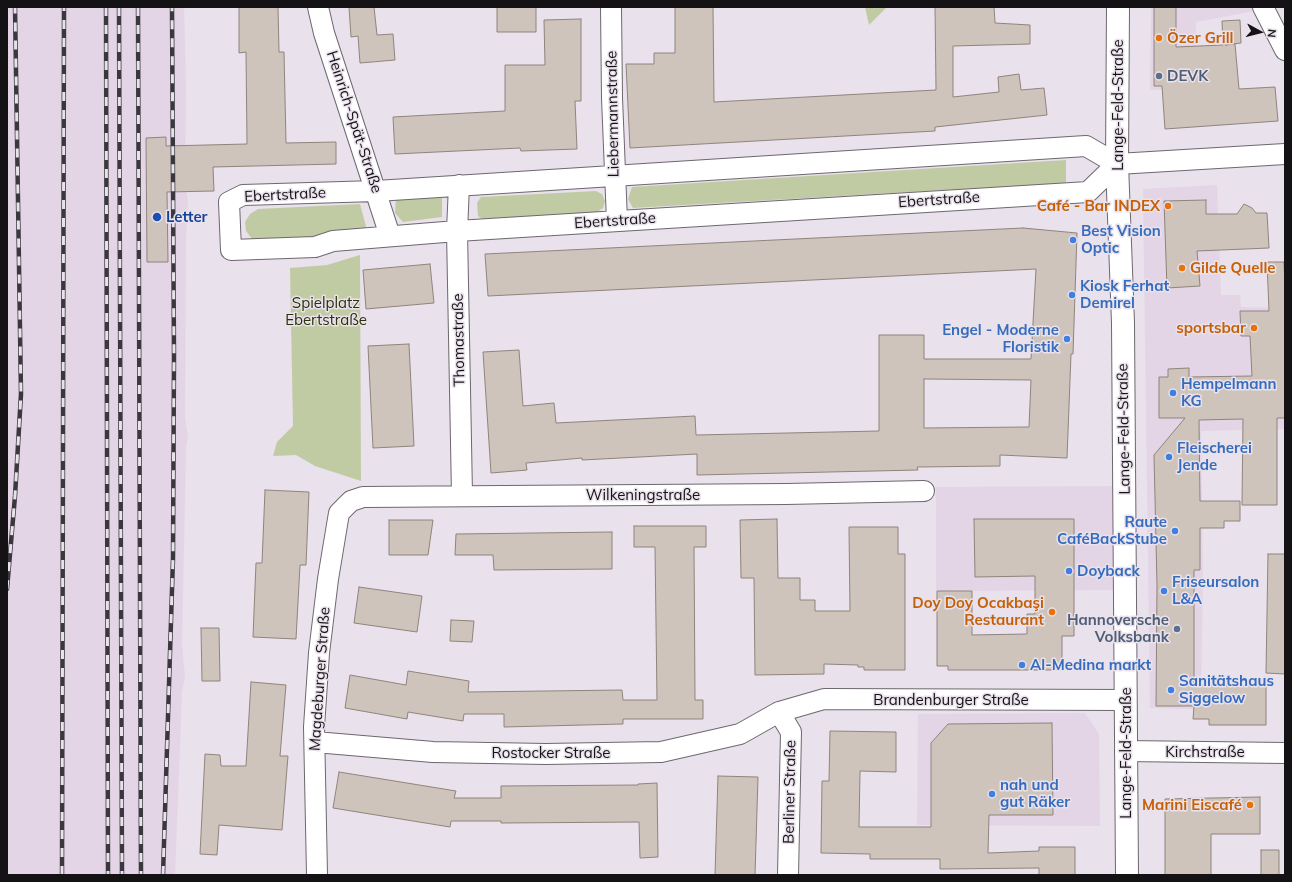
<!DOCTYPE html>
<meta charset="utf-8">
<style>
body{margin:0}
#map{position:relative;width:1292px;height:882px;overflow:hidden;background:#e9e1eb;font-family:Mulish,sans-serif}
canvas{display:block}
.frame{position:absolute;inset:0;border:8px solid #151216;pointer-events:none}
.north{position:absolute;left:1240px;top:12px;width:40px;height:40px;-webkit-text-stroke:3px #e9e1eb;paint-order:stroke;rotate:97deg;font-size:11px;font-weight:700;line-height:16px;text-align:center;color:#151216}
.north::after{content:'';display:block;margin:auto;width:14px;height:18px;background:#151216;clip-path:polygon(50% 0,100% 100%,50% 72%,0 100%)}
</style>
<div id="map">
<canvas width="1292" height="882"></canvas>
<div class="frame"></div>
<div class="north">N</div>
</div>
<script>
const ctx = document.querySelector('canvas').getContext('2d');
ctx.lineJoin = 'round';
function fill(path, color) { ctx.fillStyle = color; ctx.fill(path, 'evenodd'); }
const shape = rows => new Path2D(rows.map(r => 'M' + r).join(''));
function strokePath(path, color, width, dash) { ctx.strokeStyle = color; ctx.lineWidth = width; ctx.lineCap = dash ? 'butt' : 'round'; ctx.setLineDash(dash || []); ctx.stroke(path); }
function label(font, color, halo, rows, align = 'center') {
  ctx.font = font + ' Mulish,sans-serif'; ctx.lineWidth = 3; ctx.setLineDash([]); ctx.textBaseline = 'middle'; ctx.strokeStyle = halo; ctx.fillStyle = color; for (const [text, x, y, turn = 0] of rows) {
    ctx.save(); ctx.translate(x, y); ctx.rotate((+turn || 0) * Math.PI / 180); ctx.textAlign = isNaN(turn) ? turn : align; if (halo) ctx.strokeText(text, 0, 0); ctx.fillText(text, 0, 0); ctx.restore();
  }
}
fill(shape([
 [7,7,184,7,186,88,185,186,188,201,186,236,185,418,188,436,186,447,182,645,185,676,182,692,175,875,7,875],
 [1151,7,1252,7,1254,11,1196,22,1197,88,1150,90],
 [1217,185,1221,295,1240,295,1241,307,1285,308,1285,429,1201,431,1203,581,1201,689,1194,690,1194,709,1150,708,1143,189],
 [1119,486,1120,590,936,591,936,487],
 [1085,713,1099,734,1100,826,917,825,918,714]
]), '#e3d5e5');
fill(shape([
 [865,7,887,7,869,25],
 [1066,160,1066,183,633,208,628,199,632,187],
 [596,191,602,194,605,201,603,208,597,212,482,219,478,216,477,203,481,197],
 [442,195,442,217,403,222,395,213,396,199],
 [360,204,368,234,259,241,252,239,246,231,245,222,250,214,258,209],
 [360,255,361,481,315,466,296,455,273,456,277,442,293,426,290,268,327,265]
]), '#c1cba3');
const building = shape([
 [239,7,278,7,279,52,284,52,286,143,336,142,336,164,213,167,214,191,167,192,168,262,147,262,146,138,166,137,166,146,247,144,246,52,239,53,239,7],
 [349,7,374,7,377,35,393,34,395,60,360,63,358,36,351,37,349,7],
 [497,7,536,7,536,32,497,32,497,7],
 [675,7,713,7,714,102,936,90,935,7,994,7,995,23,1030,25,1030,44,953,46,953,97,999,92,998,77,1019,74,1021,90,1044,88,1047,115,935,127,935,131,630,148,626,64,654,64,654,53,675,53,675,7],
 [1154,7,1176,7,1176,47,1223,45,1222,21,1240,20,1241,43,1225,45,1235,44,1239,89,1275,87,1278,121,1165,129,1162,86,1154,86,1154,7],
 [581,19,581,101,575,101,577,149,521,151,520,148,395,154,393,117,505,111,505,65,545,65,544,20,581,19],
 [1206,200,1206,214,1237,214,1244,204,1252,208,1256,213,1267,213,1269,248,1197,251,1200,286,1167,288,1164,201,1206,200],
 [1023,228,1077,233,1073,354,1071,354,1067,458,1000,455,1000,466,917,467,918,470,697,475,697,454,582,460,582,458,526,463,527,470,491,473,483,352,519,350,523,406,554,403,556,423,695,416,696,435,879,431,879,335,924,335,924,359,1031,359,1036,269,488,296,485,254,1023,228],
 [924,379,1031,380,1029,427,924,428,924,379],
 [1267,262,1284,262,1285,288,1285,418,1277,418,1277,505,1242,505,1243,419,1199,420,1200,501,1240,501,1240,521,1224,521,1224,528,1200,528,1200,570,1194,570,1194,685,1266,686,1266,725,1209,725,1209,719,1193,719,1194,706,1156,706,1157,585,1154,455,1185,418,1159,418,1159,377,1168,377,1168,369,1189,368,1189,377,1252,376,1250,336,1241,336,1240,311,1269,311,1267,262],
 [430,264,434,303,366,309,363,270,430,264],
 [409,344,414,446,373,448,368,346,409,344],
 [265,490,309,492,306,565,300,565,296,639,253,637,256,563,262,563,265,490],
 [777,519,778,578,800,578,800,600,815,600,815,611,850,611,849,527,898,527,898,554,905,554,905,670,864,670,864,667,858,667,858,665,824,664,824,674,755,675,754,578,741,578,740,520,777,519],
 [974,519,1074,519,1074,636,1062,636,1062,670,948,670,948,666,937,666,937,591,972,591,972,635,1027,634,1027,614,1035,614,1035,576,975,577,974,519],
 [389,520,433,520,428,555,389,555,389,520],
 [634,526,706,526,706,547,694,547,695,700,703,700,703,719,623,719,623,724,504,727,504,714,464,714,463,721,408,712,407,719,345,708,350,675,406,685,408,671,469,681,468,692,622,690,623,700,657,700,655,547,634,547,634,526],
 [612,532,612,569,494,570,493,555,455,555,456,534,612,532],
 [1268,554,1285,554,1285,674,1266,673,1268,554],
 [359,587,422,596,417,632,354,623,359,587],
 [451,620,474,621,472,642,450,641,451,620],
 [201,628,219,628,220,681,202,681,201,628],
 [251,682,286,685,280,756,288,756,282,830,219,825,217,855,200,854,205,754,220,755,221,766,246,766,251,682],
 [1052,723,1053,815,989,815,988,853,1039,851,1039,847,1075,847,1075,875,1039,875,1039,868,940,869,940,859,870,859,870,854,821,853,822,781,829,781,830,731,896,732,896,772,860,771,859,827,931,827,931,743,948,724,1052,723],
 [339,772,456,791,454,798,501,798,501,786,638,785,638,784,657,783,658,857,640,858,639,822,501,823,501,821,451,821,450,827,333,808,339,772],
 [718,776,758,777,755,875,715,875,718,776],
 [1260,797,1260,834,1211,834,1211,875,1165,875,1165,799,1260,797],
 [1261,850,1279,850,1279,875,1261,875,1261,850]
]);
fill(building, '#cfc4bc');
strokePath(building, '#8f847d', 1);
const minor = shape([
 [318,7,324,33,390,236],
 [611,7,612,98,617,221],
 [1263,7,1285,50],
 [1117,164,1088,192,457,231,333,241,315,247,231,250,229,202,243,195,376,191,1086,146,1117,164,1285,154],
 [459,185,457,231,462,495],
 [779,712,791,732,788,875],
 [315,742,433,752,546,754,661,752,740,734,779,712,824,699,1126,700],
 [1125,751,1285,753],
 [317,875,314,727,319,653,328,579,339,513,351,501,363,497,786,494,924,491]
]);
const tertiary = shape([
 [1118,7,1117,164,1123,323,1127,875]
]);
strokePath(minor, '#6e676f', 22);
strokePath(tertiary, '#6e676f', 24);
strokePath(minor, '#fff', 20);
strokePath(tertiary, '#fff', 22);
const rail = shape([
 [106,7,108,875],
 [119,7,122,875],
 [138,7,141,875],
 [7,589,15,496,21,394,15,7],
 [62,875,64,7],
 [163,875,173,558,174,356,172,7]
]);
strokePath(rail, '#3b383d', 4.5);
strokePath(rail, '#e9e1eb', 3, [9]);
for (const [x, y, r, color] of [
 [1159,38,4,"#e8710a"],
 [1159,76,4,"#5c6f8a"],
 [1168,206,4,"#e8710a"],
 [157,217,5,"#1a4fb4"],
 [1073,240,4,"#3f7fe0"],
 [1182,268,4,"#e8710a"],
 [1072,295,4,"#3f7fe0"],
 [1254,328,4,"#e8710a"],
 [1067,339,4,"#3f7fe0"],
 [1173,393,4,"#3f7fe0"],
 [1169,457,4,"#3f7fe0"],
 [1175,531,4,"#3f7fe0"],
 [1069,571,4,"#3f7fe0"],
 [1164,591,4,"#3f7fe0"],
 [1052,612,4,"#e8710a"],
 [1177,629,4,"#5c6f8a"],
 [1022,665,4,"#3f7fe0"],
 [1171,690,4,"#3f7fe0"],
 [992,794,4,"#3f7fe0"],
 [1250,805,4,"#e8710a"]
]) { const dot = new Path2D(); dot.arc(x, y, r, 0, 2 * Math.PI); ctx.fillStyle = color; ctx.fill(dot); strokePath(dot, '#e9e1eb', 1.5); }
label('bold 15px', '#c56008', '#e9e1eb', [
 ["Özer Grill",1167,38,"left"],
 ["Café - Bar INDEX",1160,206],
 ["Gilde Quelle",1190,268,"left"],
 ["sportsbar",1246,328],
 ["Doy Doy Ocakbaşi",1044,603],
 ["Restaurant",1044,620],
 ["Marini Eiscafé",1242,805]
], 'right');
label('bold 15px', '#4e5e75', '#e9e1eb', [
 ["DEVK",1167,76],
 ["Hannoversche",1169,620,"right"],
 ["Volksbank",1169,637,"right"]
], 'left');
label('15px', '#151216', '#e9e1eb', [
 ["Lange-Feld-Straße",1118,105,-90],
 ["Liebermannstraße",613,114,-91],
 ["Heinrich-Spät-Straße",354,122,72],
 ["Ebertstraße",285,195,-3],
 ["Ebertstraße",939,200,-4],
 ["Ebertstraße",615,221,-4],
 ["Thomastraße",459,340,-91],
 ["Lange-Feld-Straße",1124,429,-91],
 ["Wilkeningstraße",643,495],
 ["Magdeburger Straße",320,679,-86],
 ["Brandenburger Straße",951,700],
 ["Kirchstraße",1205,752],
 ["Rostocker Straße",551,753],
 ["Lange-Feld-Straße",1126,753,-90],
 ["Berliner Straße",790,792,-89]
]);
label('bold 15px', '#164399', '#e9e1eb', [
 ["Letter",166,217]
], 'left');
label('bold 15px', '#366cbe', '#e9e1eb', [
 ["Best Vision",1081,231],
 ["Optic",1081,248],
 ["Kiosk Ferhat",1080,286],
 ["Demirel",1080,303],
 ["Engel - Moderne",1059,330,"right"],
 ["Floristik",1059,347,"right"],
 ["Hempelmann",1181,384],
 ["KG",1181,401],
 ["Fleischerei",1177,448],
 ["Jende",1177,465],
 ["Raute",1167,522,"right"],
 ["CaféBackStube",1167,539,"right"],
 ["Doyback",1077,571],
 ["Friseursalon",1172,582],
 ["L&A",1172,599],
 ["Al-Medina markt",1030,665],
 ["Sanitätshaus",1179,681],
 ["Siggelow",1179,698],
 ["nah und",1000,785],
 ["gut Räker",1000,802]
], 'left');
label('15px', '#2b310a', '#e9e1eb', [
 ["Spielplatz",326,303],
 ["Ebertstraße",326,320]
]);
</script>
